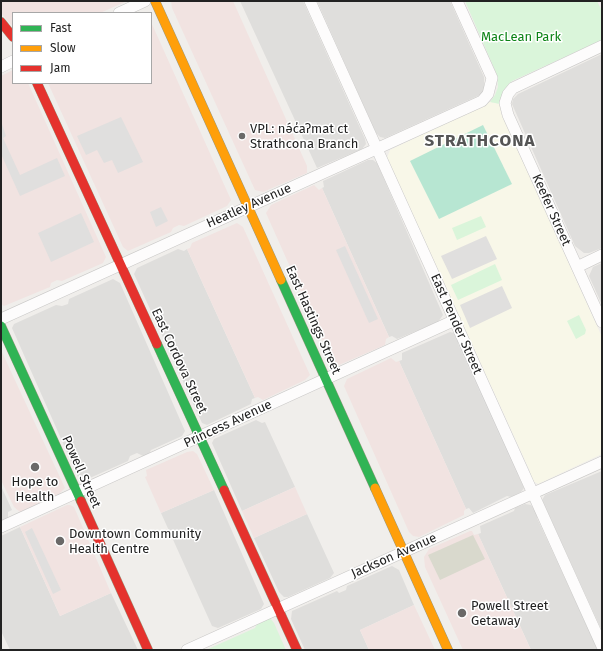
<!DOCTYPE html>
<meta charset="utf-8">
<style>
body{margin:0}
#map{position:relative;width:603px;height:651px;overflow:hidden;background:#f0eeeb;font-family:"Fira Sans",sans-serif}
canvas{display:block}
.frame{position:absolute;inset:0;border:2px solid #222;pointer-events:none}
.legend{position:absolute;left:12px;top:12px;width:140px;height:72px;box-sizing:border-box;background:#fff;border:1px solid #a7a7a7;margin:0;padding:5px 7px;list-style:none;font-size:12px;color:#222}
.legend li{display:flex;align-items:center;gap:8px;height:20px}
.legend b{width:20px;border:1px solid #a7a7a7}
</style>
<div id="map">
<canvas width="603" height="651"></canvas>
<div class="frame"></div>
<ul class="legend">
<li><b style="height:5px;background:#30b455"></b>Fast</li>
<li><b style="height:5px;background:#ff9f0a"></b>Slow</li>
<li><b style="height:5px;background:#e5322d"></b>Jam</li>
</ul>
</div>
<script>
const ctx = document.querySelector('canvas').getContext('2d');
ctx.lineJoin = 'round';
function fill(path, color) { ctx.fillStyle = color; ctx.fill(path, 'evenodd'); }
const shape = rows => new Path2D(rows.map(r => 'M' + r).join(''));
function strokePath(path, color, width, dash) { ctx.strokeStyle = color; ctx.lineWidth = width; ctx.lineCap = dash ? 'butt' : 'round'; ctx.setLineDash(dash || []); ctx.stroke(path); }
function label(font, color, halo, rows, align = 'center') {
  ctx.font = font + ' "Fira Sans",sans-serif'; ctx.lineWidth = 3; ctx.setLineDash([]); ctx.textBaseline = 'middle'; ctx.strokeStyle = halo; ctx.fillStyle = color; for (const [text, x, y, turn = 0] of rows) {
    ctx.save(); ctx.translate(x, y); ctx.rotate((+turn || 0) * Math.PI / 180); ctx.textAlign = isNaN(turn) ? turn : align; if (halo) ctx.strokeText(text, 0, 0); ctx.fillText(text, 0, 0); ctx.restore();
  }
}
fill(shape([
 [240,1,303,1,365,139,366,144,362,149,317,168],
 [317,1,450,1,484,77,484,90,482,94,385,138,380,137,376,133],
 [602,54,602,248,589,253,584,253,575,246,512,104,513,99,518,94],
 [368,160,373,160,377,163,443,315,438,322,397,339,392,336,389,337,322,188,324,187,323,181],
 [178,249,184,251,187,249,255,398,252,399,251,404,207,425,202,423,134,274,137,268],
 [602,263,602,305,589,276,593,267],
 [113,279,120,283,185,431,182,436,151,450,149,454,143,456,137,453,130,456,128,461,83,481,78,477,12,328,14,324,56,305,62,306,68,304,69,299],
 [450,332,454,333,459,341,458,344,524,488,521,492,511,497,507,496,473,513,469,508,466,509,399,361,402,360,402,353],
 [256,420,262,423,265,422,295,487,242,511,212,443,214,439],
 [602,471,602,631,542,500,545,495],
 [1,486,12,510,8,512,8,518,1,522],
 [214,490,264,604,261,609,218,628,212,626,161,513],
 [525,504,531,505,534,509,537,516,537,518,598,650,531,650,478,534,481,533,480,526,514,511,515,508],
 [307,514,334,573,330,578,288,597,284,597,279,592,254,538],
 [20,527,60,616,111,593,138,650,10,650,1,631,1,536],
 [392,566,399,570,414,605,360,630,369,650,305,650,291,619,292,611,337,591,339,593,346,590,347,586]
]), '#dfdedc');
fill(shape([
 [1,1,127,1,100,13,13,13,13,27,1,13],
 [171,1,233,1,307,166,307,173,263,192,255,190,172,8],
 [151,22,231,200,227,206,184,226,179,225,173,228,171,232,128,251,123,247,48,83,151,83],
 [13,70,13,83,28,83,106,257,103,263,62,281,57,280,51,283,50,287,4,306,1,304,1,76],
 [314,185,319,190,322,188,389,337,386,339,385,345,339,365,332,361,266,213,271,205],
 [237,223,243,227,310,375,305,380,263,400,258,397,255,398,187,249,190,248,192,243],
 [1,350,65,488,59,494,20,512,14,507,1,480],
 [391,358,396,362,399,361,466,509,464,511,464,515,419,537,413,536,409,532,344,386,347,379],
 [193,451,197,454,214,490,161,513,145,477,147,476,146,470,187,452],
 [295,487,307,514,254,538,242,511],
 [67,505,70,505,74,507,111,593,60,616,20,527],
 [470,531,472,531,474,535,478,534,531,650,463,650,425,567,424,557,429,549],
 [414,605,435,650,369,650,360,630]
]), '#f1e3e1');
fill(shape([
 [490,102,500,104,501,113,602,337,602,454,538,484,533,481,529,469,387,158,390,150]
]), '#f8f7e8');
fill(shape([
 [473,535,485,559,440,580,428,555]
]), '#d9d9cd');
fill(shape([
 [465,1,597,1,602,11,602,40,512,81,504,90,500,104,490,102,495,95,498,87,497,75],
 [481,216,486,227,457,240,452,228],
 [495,264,502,280,458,300,451,285],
 [579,315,586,330,585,334,576,339,567,321],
 [270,618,274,623,286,650,206,650,255,628,257,624]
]), '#daf5da');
fill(shape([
 [483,125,512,184,439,219,410,161]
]), '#b7e6d2');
fill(shape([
 [121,117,143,162,118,173,112,160,104,163,97,150,86,155,77,136],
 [1,121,6,136,3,138,20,175,57,158,65,176,20,196,1,154],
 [161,207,168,221,156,227,150,212],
 [81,213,94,242,51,262,38,233],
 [486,236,497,259,452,279,441,256],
 [345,246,378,319,369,323,336,250],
 [502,286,512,308,470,328,460,305],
 [460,343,520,474,517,475,458,345],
 [32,528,61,590,53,594,25,532]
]), '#e0dfde');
const street = shape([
 [310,1,602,646],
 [119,13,145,1],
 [602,46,513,88,508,94,505,103,508,115,602,322],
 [1,67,13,61],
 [577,267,602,255],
 [1,319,482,101,488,94,492,78,457,1],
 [1,527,455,320],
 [187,650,602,462]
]);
const fast = shape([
 [281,280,375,488],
 [1,326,81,501],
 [157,344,224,490]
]);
const slow = shape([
 [155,1,281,280],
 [375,488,448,650]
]);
const jam = shape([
 [1,22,13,37],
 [37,83,157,344],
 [224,490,297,650],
 [81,501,148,650]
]);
strokePath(street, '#c9c8c7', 12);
strokePath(fast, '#999a82', 10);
strokePath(slow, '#999a82', 10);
strokePath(jam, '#999a82', 10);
strokePath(street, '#fdfcfc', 11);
strokePath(fast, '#30b455', 9);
strokePath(slow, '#ff9f0a', 9);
strokePath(jam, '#e5322d', 9);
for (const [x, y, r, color] of [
 [242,136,4,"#6a6968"],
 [35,467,5,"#6a6968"],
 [60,541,5,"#6a6968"],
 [462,613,5,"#6a6968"]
]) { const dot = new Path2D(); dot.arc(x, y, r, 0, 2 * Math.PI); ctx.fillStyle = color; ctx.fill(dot); strokePath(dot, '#fff', 1.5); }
label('13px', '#0c8416', '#fff', [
 ["MacLean Park",521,37]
]);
label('13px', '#222', '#fff', [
 ["VPL: nə́c̓aʔmat ct",250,129],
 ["Strathcona Branch",250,144],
 ["Hope to",35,482,"center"],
 ["Health",35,497,"center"],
 ["Downtown Community",69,534],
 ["Health Centre",69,549],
 ["Powell Street",471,606],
 ["Getaway",471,621]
], 'left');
label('13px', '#222', '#fff', [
 ["Heatley Avenue",249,206,-24],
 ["Keefer Street",551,210,66],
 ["East Hastings Street",313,320,66],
 ["East Pender Street",456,324,66],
 ["East Cordova Street",179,361,65],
 ["Princess Avenue",228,424,-25],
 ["Powell Street",81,472,66],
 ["Jackson Avenue",394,556,-24]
]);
ctx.letterSpacing = '1px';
label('bold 17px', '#555', '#fff', [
 ["STRATHCONA",480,141]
]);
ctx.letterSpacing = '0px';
</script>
